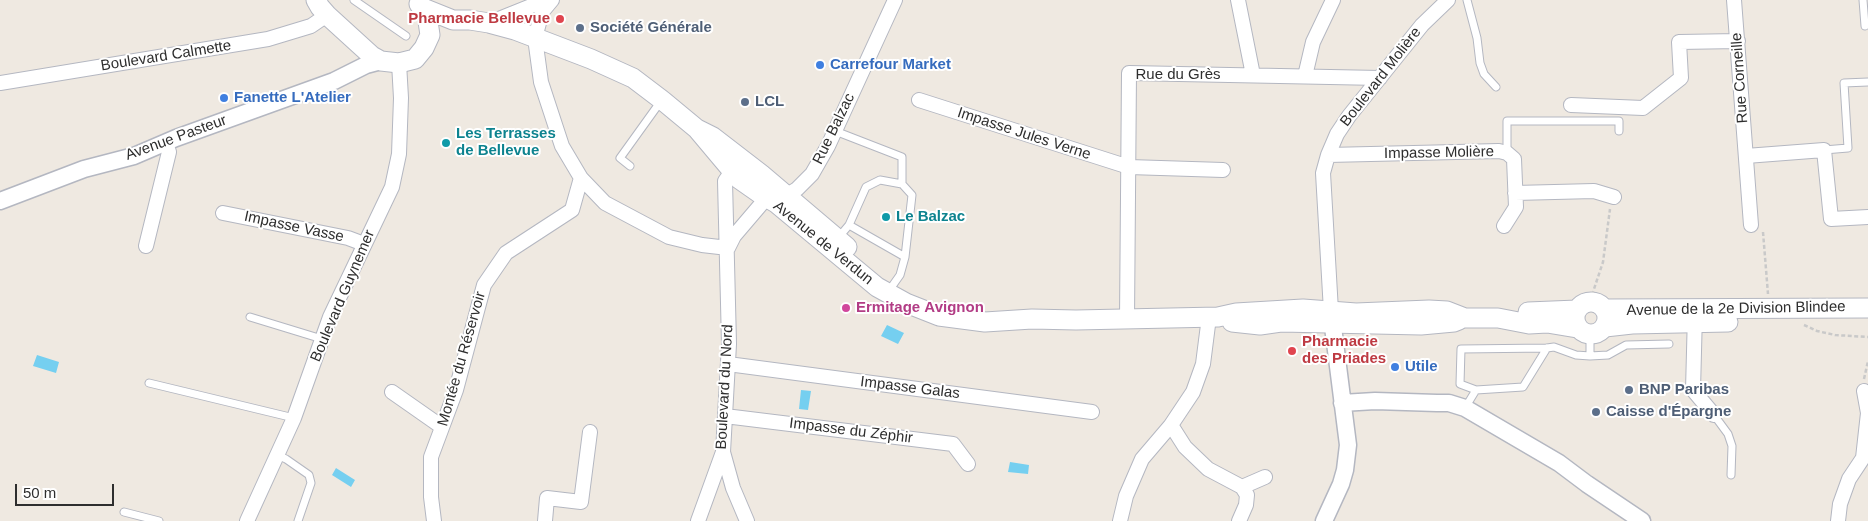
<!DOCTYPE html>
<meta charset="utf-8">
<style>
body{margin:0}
#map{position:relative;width:1868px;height:521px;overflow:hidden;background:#efe9e1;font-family:Helvetica,sans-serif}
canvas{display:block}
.scale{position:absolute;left:15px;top:484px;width:99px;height:22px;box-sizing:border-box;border:2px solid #2e2e2e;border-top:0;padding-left:6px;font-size:15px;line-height:18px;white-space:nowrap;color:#2e2e2e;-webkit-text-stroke:4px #fff;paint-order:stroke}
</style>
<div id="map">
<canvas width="1868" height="521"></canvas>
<div class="scale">50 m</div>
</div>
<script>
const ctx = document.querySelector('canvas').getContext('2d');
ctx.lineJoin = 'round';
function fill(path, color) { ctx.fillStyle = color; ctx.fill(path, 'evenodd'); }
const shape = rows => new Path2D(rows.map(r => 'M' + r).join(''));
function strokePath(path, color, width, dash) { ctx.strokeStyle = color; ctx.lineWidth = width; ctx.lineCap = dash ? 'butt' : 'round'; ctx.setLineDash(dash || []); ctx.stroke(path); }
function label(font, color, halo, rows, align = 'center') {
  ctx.font = font + ' Helvetica,sans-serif'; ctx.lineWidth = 4; ctx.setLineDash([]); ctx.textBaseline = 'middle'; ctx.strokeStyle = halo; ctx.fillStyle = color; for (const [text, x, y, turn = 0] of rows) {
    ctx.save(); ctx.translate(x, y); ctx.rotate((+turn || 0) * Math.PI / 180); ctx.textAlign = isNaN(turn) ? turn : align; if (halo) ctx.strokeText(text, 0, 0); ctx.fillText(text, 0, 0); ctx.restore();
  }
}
fill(shape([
 [887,325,904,333,898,344,881,336],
 [37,355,59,362,56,373,33,366],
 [801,390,811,391,808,410,799,409],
 [1010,462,1029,465,1028,474,1008,472],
 [336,468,355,480,351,487,332,475]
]), '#75cff0');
const service = shape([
 [354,0,406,36],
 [1467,0,1477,38,1480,63,1484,74,1496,87],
 [1863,0,1865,26],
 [835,131,902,157,902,184],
 [1824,150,1848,148,1844,83,1868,82],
 [1507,153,1507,121,1619,121,1619,131],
 [630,166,620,158,661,101],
 [838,238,849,225,866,187,880,180,902,184,912,195,905,257,849,225],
 [888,292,900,275,905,257],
 [250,317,322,339],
 [1547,348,1523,387,1476,390,1460,384,1461,349,1547,348],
 [1547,348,1554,347,1576,355,1590,356,1608,355,1626,345,1669,344],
 [1590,356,1590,335],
 [149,383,294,418],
 [1465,408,1476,390],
 [1714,415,1728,434,1732,446,1731,475],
 [277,455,286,459,309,475,311,483,298,521],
 [124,512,159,521]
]);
const minor = shape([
 [1238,0,1253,75],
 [1734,0,1751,225],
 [489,23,546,0],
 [1305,76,1313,42,1333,0],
 [0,83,268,39,311,26,327,15],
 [919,100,1129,167,1223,170],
 [1571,105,1643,108,1681,78,1679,42,1738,41],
 [1328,155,1499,151,1507,153,1514,159,1516,207,1504,226],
 [1746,156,1824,150,1831,219,1868,217],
 [581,178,605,203,669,237,702,245,728,248],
 [1515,193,1594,191,1614,197],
 [223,213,348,238,364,244],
 [146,246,169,152,166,143],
 [728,248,734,236,763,202,768,198,787,195,797,189,812,174,828,146,895,0],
 [1331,311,1323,173,1328,155,1337,134,1349,116,1422,25,1448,0],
 [1695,313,1693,390,1714,415],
 [1127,319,1129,73,1380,78],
 [728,364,1092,412],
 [392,392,442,427],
 [725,416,953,444,968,464],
 [1171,425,1185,447,1208,469,1242,487,1247,495,1246,505,1239,521],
 [723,452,733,488,747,521],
 [1242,487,1265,477],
 [247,521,294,418,330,317,392,187,399,154,401,98,399,63],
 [434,521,431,497,431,457,456,390,484,285,506,253,572,210,581,178,562,146,541,82,535,38,542,12,552,0],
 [545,521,547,498,581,502,590,432],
 [698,521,723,452,729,344,725,181,732,171,740,167],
 [1120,521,1126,496,1142,459,1171,425,1193,392,1203,364,1209,317],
 [1838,521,1840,504,1849,479,1863,458,1868,413,1864,391]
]);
const tertiary = shape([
 [0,201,84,169,134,156,176,138,334,81,366,65,381,61],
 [1342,403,1375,401,1437,403,1449,403,1465,408,1559,463,1587,484,1642,521],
 [1324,521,1341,484,1345,470,1348,445,1331,311]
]);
const secondary = shape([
 [316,0,320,7,327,15,372,56,381,61,399,63,415,59,424,48,430,35,427,15,419,4],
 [423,8,453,20,470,20,489,23,515,30,591,59,633,78,662,100,697,129,713,137,761,174,847,247],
 [697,129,739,179,759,193,776,203,877,287,906,303,939,316,985,322,1032,319,1076,320,1218,317,1236,313,1303,309,1356,313,1429,310,1447,311,1465,318,1498,318,1529,324,1547,323,1577,328],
 '1575 318a16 16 0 1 1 32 0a16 16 0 1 1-32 0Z',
 [1604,309,1868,308],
 [1528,312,1577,310],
 [1232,322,1260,325,1281,322,1421,325,1454,322,1459,320],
 [1605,327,1632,324,1728,322]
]);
strokePath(service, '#b4b7c1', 9);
strokePath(minor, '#b4b7c1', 16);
strokePath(tertiary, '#b4b7c1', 19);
strokePath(secondary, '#b4b7c1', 21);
strokePath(shape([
 [1763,232,1768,294],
 [1590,301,1603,262,1610,209],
 [1804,325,1817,331,1835,335,1868,337],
 [1864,379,1868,361]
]), '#c9c9c9', 2.5, [4, 2.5]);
strokePath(service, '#fff', 7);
strokePath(minor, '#fff', 14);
strokePath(tertiary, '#fff', 16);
strokePath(secondary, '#fff', 19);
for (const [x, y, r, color] of [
 [560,19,5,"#e0444e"],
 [580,28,5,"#5c6f8a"],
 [820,65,5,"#3f7fe0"],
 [224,98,5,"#3f7fe0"],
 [745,102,5,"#5c6f8a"],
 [446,143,5,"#0f9aa8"],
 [886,217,5,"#0f9aa8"],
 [846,308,5,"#d1479c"],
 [1292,351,5,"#e0444e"],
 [1395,367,5,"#3f7fe0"],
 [1629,390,5,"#5c6f8a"],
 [1596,412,5,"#5c6f8a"]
]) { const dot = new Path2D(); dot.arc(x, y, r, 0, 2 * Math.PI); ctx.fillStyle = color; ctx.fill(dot); strokePath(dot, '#fff', 2); }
label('bold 15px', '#be3a42', '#fff', [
 ["Pharmacie Bellevue",550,19],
 ["Pharmacie",1302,342,"left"],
 ["des Priades",1302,359,"left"]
], 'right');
label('bold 15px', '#4e5e75', '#fff', [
 ["Société Générale",590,28],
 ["LCL",755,102],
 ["BNP Paribas",1639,390],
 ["Caisse d'Épargne",1606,412]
], 'left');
label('15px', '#2e2e2e', '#fff', [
 ["Boulevard Calmette",166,56,-9],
 ["Rue du Grès",1178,75],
 ["Boulevard Molière",1381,77,-52],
 ["Rue Corneille",1740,78,-94],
 ["Rue Balzac",834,129,-64],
 ["Impasse Jules Verne",1024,134,18],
 ["Avenue Pasteur",176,138,-20],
 ["Impasse Molière",1439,153,-1],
 ["Impasse Vasse",294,227,12],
 ["Avenue de Verdun",823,243,39],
 ["Boulevard Guynemer",343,296,-67],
 ["Avenue de la 2e Division Blindee",1736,309,-1],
 ["Montée du Réservoir",462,359,-74],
 ["Boulevard du Nord",725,387,-87],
 ["Impasse Galas",910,388,7],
 ["Impasse du Zéphir",851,431,7]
]);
label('bold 15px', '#366cbe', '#fff', [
 ["Carrefour Market",830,65],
 ["Fanette L'Atelier",234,98],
 ["Utile",1405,367]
], 'left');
label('bold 15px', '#0d838f', '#fff', [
 ["Les Terrasses",456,134],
 ["de Bellevue",456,151],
 ["Le Balzac",896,217]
], 'left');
label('bold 15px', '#b23c85', '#fff', [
 ["Ermitage Avignon",856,308]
], 'left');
</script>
